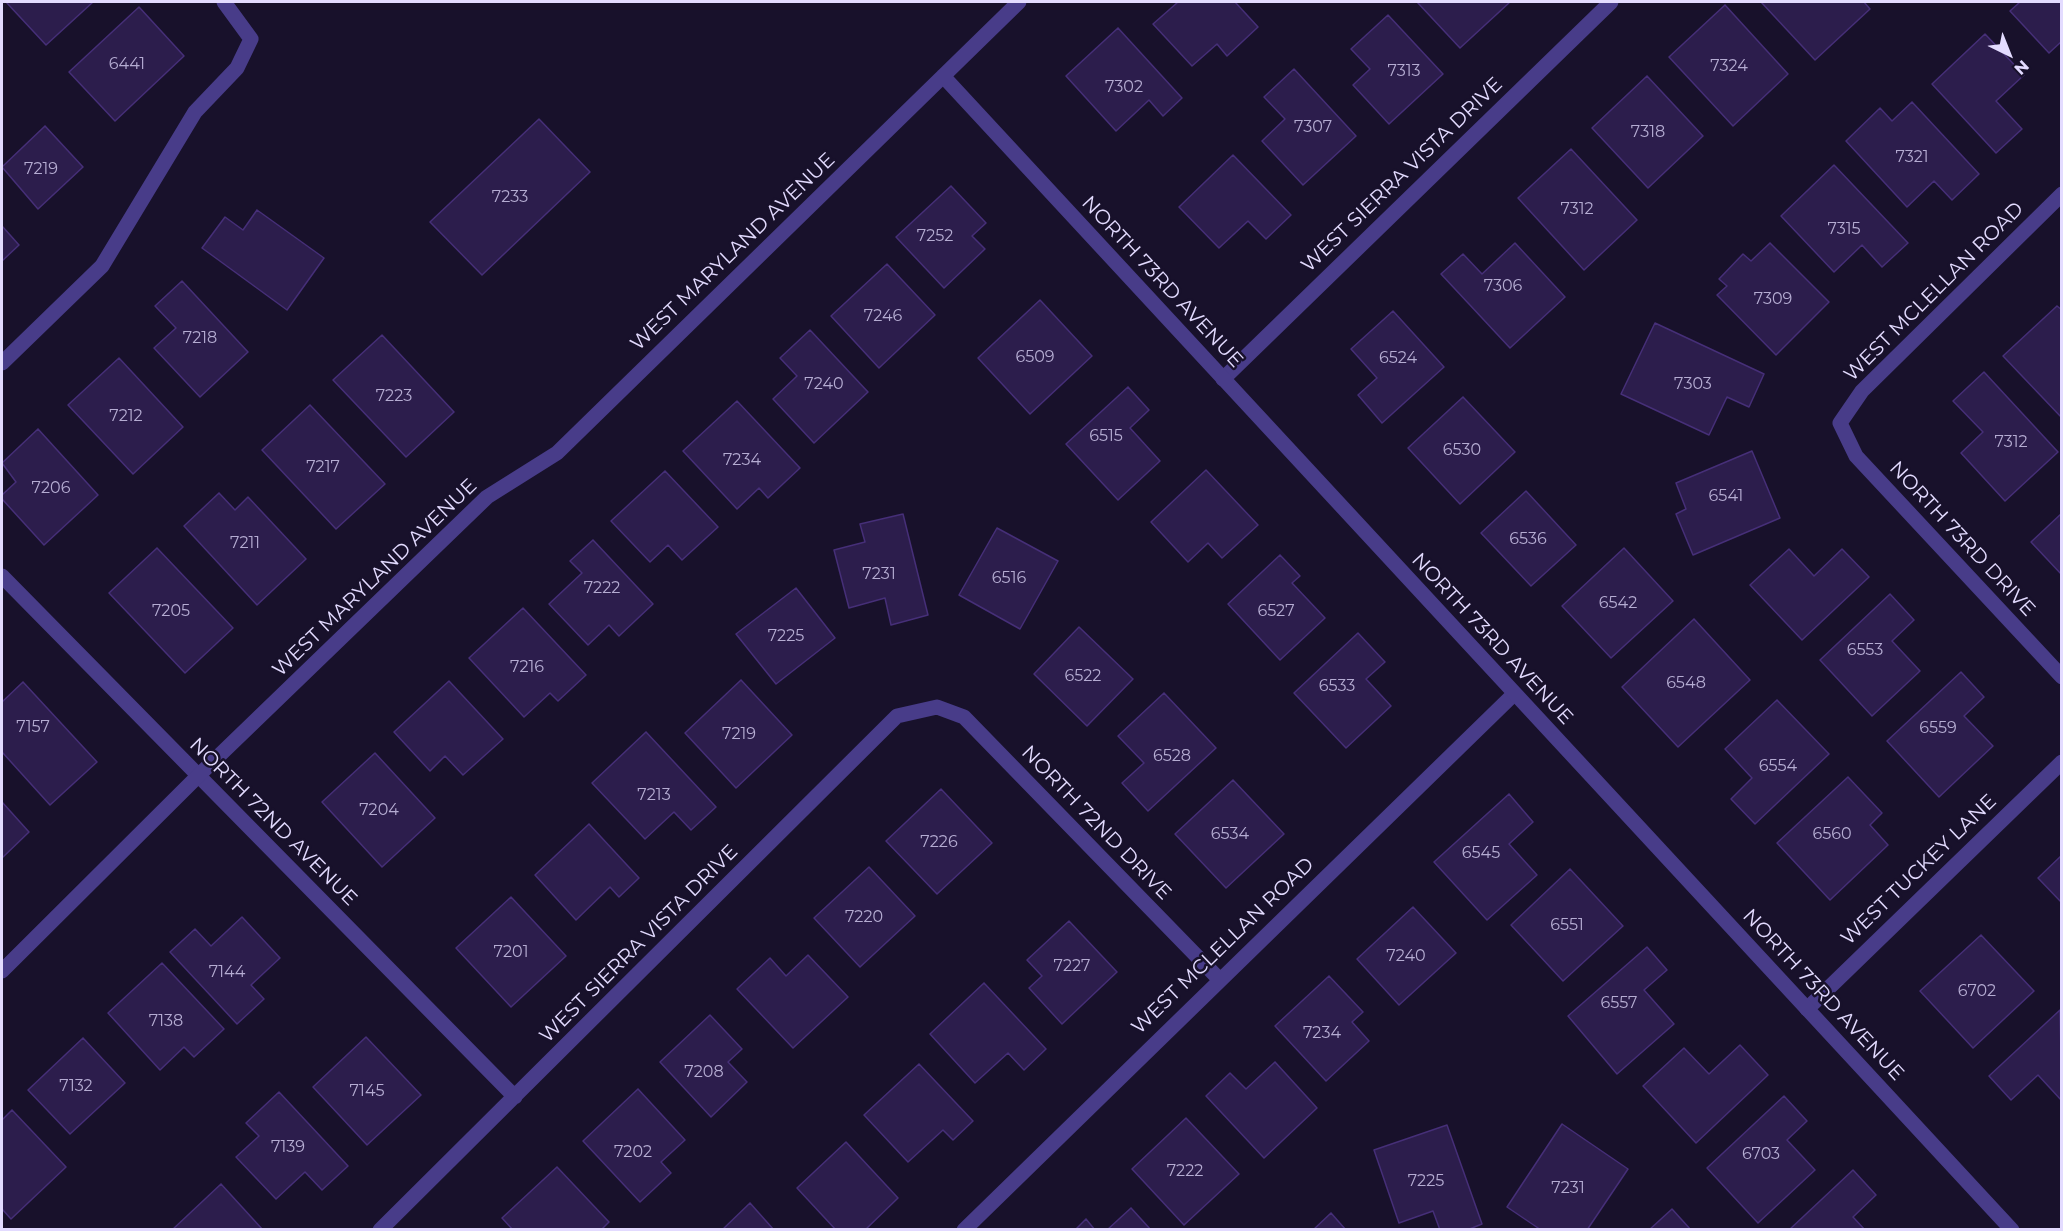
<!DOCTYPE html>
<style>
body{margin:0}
#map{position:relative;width:2063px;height:1231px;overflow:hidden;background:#18112b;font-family:Montserrat,sans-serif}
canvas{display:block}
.frame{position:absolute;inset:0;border:3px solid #e3dbff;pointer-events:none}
.north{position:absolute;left:1979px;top:24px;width:60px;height:60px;-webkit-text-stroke:4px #18112b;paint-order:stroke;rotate:137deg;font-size:16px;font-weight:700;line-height:24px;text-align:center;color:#e3dbff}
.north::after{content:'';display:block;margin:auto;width:21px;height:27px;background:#e3dbff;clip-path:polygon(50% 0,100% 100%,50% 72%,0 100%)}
</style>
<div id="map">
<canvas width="2063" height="1231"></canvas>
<div class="frame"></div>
<div class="north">N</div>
</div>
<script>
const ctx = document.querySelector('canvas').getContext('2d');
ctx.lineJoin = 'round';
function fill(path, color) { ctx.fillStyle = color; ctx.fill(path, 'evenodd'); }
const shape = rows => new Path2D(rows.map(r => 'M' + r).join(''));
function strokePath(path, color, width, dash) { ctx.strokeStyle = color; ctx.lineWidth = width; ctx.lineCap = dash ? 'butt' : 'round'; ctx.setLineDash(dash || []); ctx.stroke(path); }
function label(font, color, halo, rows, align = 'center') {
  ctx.font = font + ' Montserrat,sans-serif'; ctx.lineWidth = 5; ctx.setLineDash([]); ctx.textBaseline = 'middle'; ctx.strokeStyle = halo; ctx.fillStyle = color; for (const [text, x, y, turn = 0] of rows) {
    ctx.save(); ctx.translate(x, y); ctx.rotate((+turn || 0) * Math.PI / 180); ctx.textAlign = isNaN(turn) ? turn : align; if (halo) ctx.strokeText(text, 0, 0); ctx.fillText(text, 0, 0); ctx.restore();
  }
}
const building = shape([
 [6,2,93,2,46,45,6,2],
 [1178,2,1235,2,1258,27,1227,56,1217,44,1192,66,1153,24,1178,2],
 [1417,2,1510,2,1460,48,1417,2],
 [1761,2,1864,2,1870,9,1815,60,1761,2],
 [2020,2,2062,2,2062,41,2049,53,2010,11,2020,2],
 [1725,5,1788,74,1733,126,1669,57,1725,5],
 [139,7,184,56,115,121,69,72,139,7],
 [1388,15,1443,74,1389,124,1353,85,1370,69,1351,49,1388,15],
 [1118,28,1182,98,1163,116,1149,100,1116,131,1066,76,1118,28],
 [1985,34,2024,75,1996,101,2022,129,1996,153,1932,84,1985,34],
 [1294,69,1356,136,1303,185,1262,141,1285,119,1264,97,1294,69],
 [1647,76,1703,136,1648,188,1592,128,1647,76],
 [1912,102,1979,174,1952,200,1934,181,1907,207,1846,141,1880,108,1892,121,1912,102],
 [539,119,590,172,482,275,430,222,539,119],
 [45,126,83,167,38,209,2,167,45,126],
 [1571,149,1637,220,1584,270,1518,198,1571,149],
 [1233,155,1291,215,1266,239,1248,221,1219,248,1179,207,1233,155],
 [1834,165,1908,243,1882,267,1862,245,1834,272,1781,216,1834,165],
 [951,186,986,223,972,236,985,249,944,288,896,237,951,186],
 [257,210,324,258,287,310,202,248,225,217,243,230,257,210],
 [2,226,19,245,2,261,2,226],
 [1515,243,1565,297,1510,348,1441,274,1463,254,1482,274,1515,243],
 [1770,243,1829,302,1776,355,1717,295,1727,286,1719,279,1743,254,1751,261,1770,243],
 [887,264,935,315,879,368,831,316,887,264],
 [182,281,248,352,200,397,154,348,176,328,155,306,182,281],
 [1040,300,1092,356,1030,414,978,358,1040,300],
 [2057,306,2062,310,2062,418,2003,356,2057,306],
 [1393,311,1444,367,1382,423,1358,395,1377,378,1351,349,1393,311],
 [1655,323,1764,374,1749,407,1727,397,1709,435,1621,394,1655,323],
 [810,330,868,392,814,443,773,399,797,376,780,358,810,330],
 [382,335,454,412,406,457,333,380,382,335],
 [119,358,183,427,133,474,68,405,119,358],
 [1984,372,2058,452,2005,501,1961,453,1983,432,1953,401,1984,372],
 [1128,387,1149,410,1130,428,1160,461,1118,500,1066,444,1128,387],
 [1463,397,1515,452,1460,504,1408,448,1463,397],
 [737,401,800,468,768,498,759,488,737,509,683,451,737,401],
 [310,405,385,484,336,529,262,450,310,405],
 [38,429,98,495,44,545,2,499,2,495,16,482,2,463,38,429],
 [1752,451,1780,518,1693,555,1676,514,1686,509,1676,483,1752,451],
 [1206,470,1258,525,1222,558,1208,543,1188,562,1151,522,1206,470],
 [665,471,718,527,682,560,668,545,650,562,611,521,665,471],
 [1526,491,1576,545,1531,586,1481,533,1526,491],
 [219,493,235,510,248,497,306,559,257,605,184,526,219,493],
 [2062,513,2062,575,2031,542,2062,513],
 [903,514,928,615,891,625,885,598,849,608,834,550,865,542,860,524,903,514],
 [997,528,1058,561,1020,629,959,595,997,528],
 [593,540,653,604,619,636,609,625,588,645,549,604,582,573,570,561,593,540],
 [157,548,233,628,185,673,109,593,157,548],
 [1624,548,1673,601,1611,658,1562,606,1624,548],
 [1789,549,1814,576,1842,549,1869,577,1802,640,1750,585,1789,549],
 [1280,555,1300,576,1292,583,1325,618,1280,660,1228,604,1280,555],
 [796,588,835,638,776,684,736,634,796,588],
 [1890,594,1914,620,1892,641,1920,671,1872,716,1820,660,1890,594],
 [523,608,586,675,558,701,550,693,524,717,469,658,523,608],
 [1694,619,1750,680,1678,747,1622,687,1694,619],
 [1079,627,1133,679,1087,726,1034,674,1079,627],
 [1358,633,1385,662,1366,679,1391,706,1346,748,1294,693,1358,633],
 [1961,672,1984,697,1964,716,1993,746,1939,797,1887,741,1961,672],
 [741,680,792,735,736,788,685,733,741,680],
 [449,681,503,739,463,775,445,756,430,771,394,732,449,681],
 [23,682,97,762,50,805,2,752,2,702,23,682],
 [1164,693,1216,748,1148,811,1122,783,1144,763,1118,736,1164,693],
 [1777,700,1829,754,1755,824,1731,799,1752,778,1725,749,1777,700],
 [646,732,716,807,691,830,674,812,645,839,592,783,646,732],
 [375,753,435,818,382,867,322,802,375,753],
 [1848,777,1882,813,1870,825,1888,845,1830,900,1777,843,1848,777],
 [1233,780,1284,834,1226,888,1175,834,1233,780],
 [941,789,992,843,937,894,886,841,941,789],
 [1509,794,1533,822,1509,844,1537,875,1487,920,1434,862,1509,794],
 [2,802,29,832,2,858,2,802],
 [589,824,639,878,619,897,610,887,576,920,535,875,589,824],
 [2062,855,2062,903,2038,878,2062,855],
 [869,867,915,916,860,967,814,918,869,867],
 [1570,869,1623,926,1563,981,1511,925,1570,869],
 [511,897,566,956,511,1007,456,948,511,897],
 [1413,907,1456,953,1399,1005,1357,959,1413,907],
 [242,917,280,958,251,985,264,999,237,1024,170,952,195,929,211,946,242,917],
 [1069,921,1117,972,1062,1024,1029,988,1042,976,1027,960,1069,921],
 [1981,935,2034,991,1973,1048,1920,991,1981,935],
 [1647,947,1667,970,1644,990,1674,1024,1617,1074,1568,1016,1647,947],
 [808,955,848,997,793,1048,737,989,770,958,786,976,808,955],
 [162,963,224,1029,194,1057,184,1047,160,1070,108,1013,162,963],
 [1329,976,1363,1012,1352,1022,1369,1041,1326,1081,1275,1026,1329,976],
 [984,983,1046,1049,1024,1070,1008,1053,975,1083,930,1034,984,983],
 [2060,1010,2062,1101,2038,1075,2011,1100,1989,1076,2060,1010],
 [710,1015,742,1049,728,1062,747,1082,711,1117,660,1062,710,1015],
 [366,1037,421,1095,367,1145,313,1087,366,1037],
 [83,1038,125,1083,70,1134,28,1090,83,1038],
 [1740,1045,1768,1075,1696,1143,1643,1086,1684,1048,1709,1074,1740,1045],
 [1275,1062,1317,1108,1264,1158,1206,1096,1230,1073,1246,1089,1275,1062],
 [919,1064,973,1121,953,1140,943,1130,908,1162,864,1115,919,1064],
 [638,1089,685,1140,661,1162,671,1173,640,1202,583,1141,638,1089],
 [279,1092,348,1166,322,1190,305,1172,276,1199,236,1157,259,1136,246,1123,279,1092],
 [1784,1096,1807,1121,1787,1140,1815,1170,1758,1223,1707,1168,1784,1096],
 [12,1110,66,1167,11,1219,2,1209,2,1120,12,1110],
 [1186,1118,1239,1174,1184,1225,1132,1169,1186,1118],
 [1562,1124,1628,1169,1587,1230,1541,1230,1507,1207,1562,1124],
 [1447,1125,1482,1224,1467,1230,1440,1230,1433,1211,1399,1223,1374,1150,1447,1125],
 [846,1142,898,1198,865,1230,836,1230,797,1188,846,1142],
 [557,1167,609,1222,601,1230,513,1230,502,1218,557,1167],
 [1853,1170,1876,1195,1853,1217,1865,1230,1789,1230,1853,1170],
 [221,1184,263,1230,172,1230,221,1184],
 [750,1203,774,1230,722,1230,750,1203],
 [1131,1208,1151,1230,1107,1230,1131,1208],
 [1672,1209,1691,1230,1649,1230,1672,1209],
 [1331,1213,1346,1230,1313,1230,1331,1213],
 [1086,1219,1095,1230,1075,1230,1086,1219]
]);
fill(building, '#2c1d4c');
strokePath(building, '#462f78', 1.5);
strokePath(shape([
 [2062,194,1862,391,1840,423,1856,456,2062,677],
 [2,363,102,266,195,112,237,68,251,39,224,2],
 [1223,379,1611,2],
 [2,576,515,1097],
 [1807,1009,2062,762],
 [380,1230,897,716,937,707,964,717,1219,979],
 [964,1230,1514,694]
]), '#483c89', 15);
strokePath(shape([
 [943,76,2012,1230],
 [2,971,198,776,487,497,557,453,1019,2]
]), '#483c89', 15);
label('16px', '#b5acd2', null, [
 ["6441",127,64],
 ["7324",1729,66],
 ["7313",1404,71],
 ["7302",1124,87],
 ["7307",1313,127],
 ["7318",1648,132],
 ["7321",1912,157],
 ["7219",41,169],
 ["7233",510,197],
 ["7312",1577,209],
 ["7315",1844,229],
 ["7252",935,236],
 ["7306",1503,286],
 ["7309",1773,299],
 ["7246",883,316],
 ["7218",200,338],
 ["6509",1035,357],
 ["6524",1398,358],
 ["7240",824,384],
 ["7303",1693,384],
 ["7223",394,396],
 ["7212",126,416],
 ["6515",1106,436],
 ["7312",2011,442],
 ["6530",1462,450],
 ["7234",742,460],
 ["7217",323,467],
 ["7206",51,488],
 ["6541",1726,496],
 ["6536",1528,539],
 ["7211",245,543],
 ["7231",879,574],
 ["6516",1009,578],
 ["7222",602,588],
 ["6542",1618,603],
 ["7205",171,611],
 ["6527",1276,611],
 ["7225",786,636],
 ["6553",1865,650],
 ["7216",527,667],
 ["6522",1083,676],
 ["6548",1686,683],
 ["6533",1337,686],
 ["7157",33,727],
 ["6559",1938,728],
 ["7219",739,734],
 ["6528",1172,756],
 ["6554",1778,766],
 ["7213",654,795],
 ["7204",379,810],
 ["6534",1230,834],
 ["6560",1832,834],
 ["7226",939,842],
 ["6545",1481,853],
 ["7220",864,917],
 ["6551",1567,925],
 ["7201",511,952],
 ["7240",1406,956],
 ["7227",1072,966],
 ["7144",227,972],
 ["6702",1977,991],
 ["6557",1619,1003],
 ["7138",166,1021],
 ["7234",1322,1033],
 ["7208",704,1072],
 ["7132",76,1086],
 ["7145",367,1091],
 ["7139",288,1147],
 ["7202",633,1152],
 ["6703",1761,1154],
 ["7222",1185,1171],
 ["7225",1426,1181],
 ["7231",1568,1188]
]);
label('20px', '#e3dbff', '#18112b', [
 ["WEST SIERRA VISTA DRIVE",1402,175,-44],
 ["WEST MARYLAND AVENUE",733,252,-44],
 ["NORTH 73RD AVENUE",1162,282,47],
 ["WEST MCLELLAN ROAD",1934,292,-45],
 ["NORTH 73RD DRIVE",1962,539,47],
 ["WEST MARYLAND AVENUE",375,578,-44],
 ["NORTH 73RD AVENUE",1492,639,47],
 ["NORTH 72ND AVENUE",273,822,45],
 ["NORTH 72ND DRIVE",1096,823,46],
 ["WEST TUCKEY LANE",1919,870,-44],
 ["WEST SIERRA VISTA DRIVE",639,944,-45],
 ["WEST MCLELLAN ROAD",1223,946,-44],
 ["NORTH 73RD AVENUE",1823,995,47]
]);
</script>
